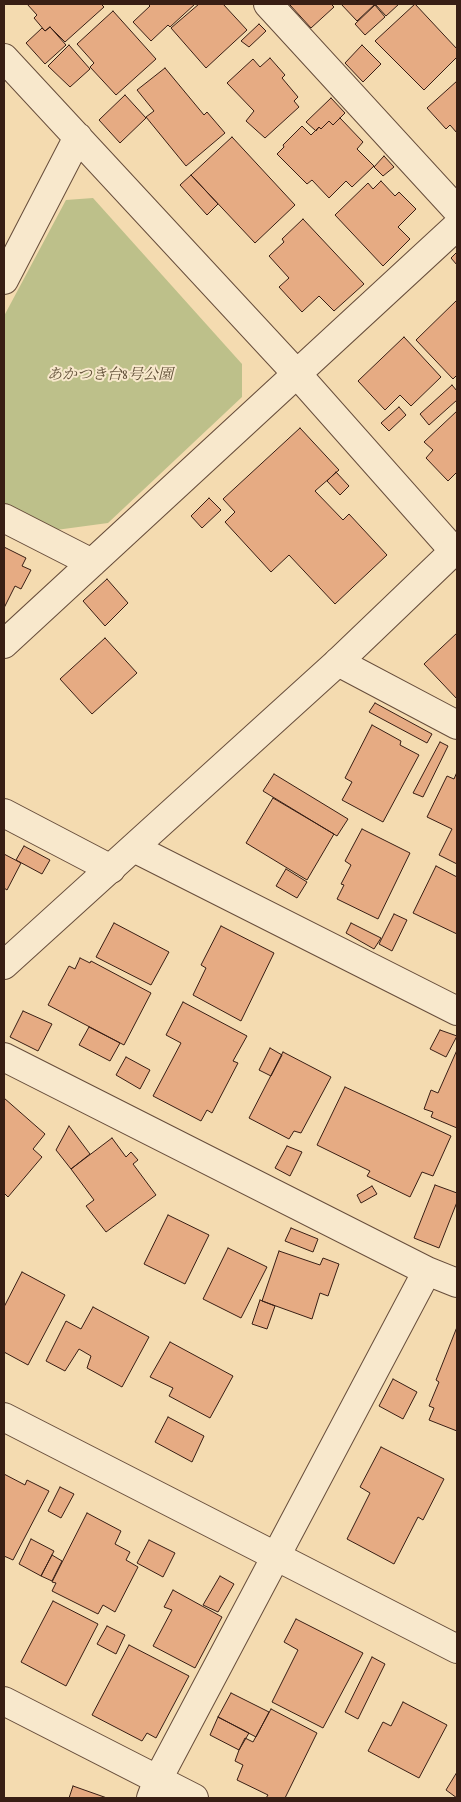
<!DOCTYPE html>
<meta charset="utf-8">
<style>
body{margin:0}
#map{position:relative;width:461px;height:1802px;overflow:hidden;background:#f4dbb0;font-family:"IM FELL English",serif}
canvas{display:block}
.frame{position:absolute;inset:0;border:5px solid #381e14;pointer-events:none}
</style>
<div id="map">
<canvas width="461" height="1802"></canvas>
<div class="frame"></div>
</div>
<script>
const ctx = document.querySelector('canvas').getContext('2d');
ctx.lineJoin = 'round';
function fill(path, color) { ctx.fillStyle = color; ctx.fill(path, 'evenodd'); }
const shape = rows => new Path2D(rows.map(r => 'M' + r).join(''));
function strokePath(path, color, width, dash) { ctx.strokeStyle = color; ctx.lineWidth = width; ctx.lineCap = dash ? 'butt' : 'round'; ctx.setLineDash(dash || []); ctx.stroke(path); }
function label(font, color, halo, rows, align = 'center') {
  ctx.font = font + ' "IM FELL English","Noto Serif JP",serif'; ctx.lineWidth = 4; ctx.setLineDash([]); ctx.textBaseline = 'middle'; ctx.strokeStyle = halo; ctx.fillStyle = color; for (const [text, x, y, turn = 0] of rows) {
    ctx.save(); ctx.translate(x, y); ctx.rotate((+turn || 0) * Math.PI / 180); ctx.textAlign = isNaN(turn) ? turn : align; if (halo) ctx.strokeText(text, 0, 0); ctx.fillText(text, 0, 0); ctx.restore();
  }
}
fill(shape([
 [93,198,242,364,242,397,108,523,56,530,4,503,4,316,66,200]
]), '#bdc08a');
const building = shape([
 [27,4,101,4,104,7,65,42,50,27,45,31,34,18,37,15,27,4],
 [148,4,195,4,170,27,168,25,151,41,133,22,150,6,148,4],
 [199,4,223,4,247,30,206,68,171,28,199,4],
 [292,4,331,4,334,7,311,28,290,5,292,4],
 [341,4,399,4,386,16,375,4,357,21,341,4],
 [415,4,457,49,457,57,424,90,375,41,415,4],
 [375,5,385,17,365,35,355,24,375,5],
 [113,11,156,59,116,95,90,67,94,63,77,44,113,11],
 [259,24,266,31,249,47,241,41,259,24],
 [50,27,66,45,45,64,26,43,42,28,45,31,50,27],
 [69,45,90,69,70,87,48,66,69,45],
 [362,45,381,64,363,82,345,63,362,45],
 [270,58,285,75,282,78,298,97,294,101,299,107,265,138,246,121,254,111,227,83,253,59,260,67,270,58],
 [165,68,204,115,207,112,225,133,186,166,146,117,154,111,137,90,165,68],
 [457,81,457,133,450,125,446,129,427,108,457,81],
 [125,95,146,118,120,143,99,120,125,95],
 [331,98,345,113,333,125,329,121,321,129,319,127,316,131,306,122,331,98],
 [340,118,363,142,357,149,374,166,352,187,346,181,329,198,312,180,307,184,277,154,284,147,283,145,302,126,311,135,319,127,321,129,329,121,333,125,340,118],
 [232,137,295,205,255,243,191,175,232,137],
 [384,156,394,167,383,176,374,167,384,156],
 [191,175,218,204,207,215,180,185,191,175],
 [381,181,395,196,399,192,416,209,398,227,410,239,383,266,335,215,368,183,373,189,381,181],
 [303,219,364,284,334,311,319,296,302,312,279,287,289,278,269,256,284,242,282,239,303,219],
 [457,252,457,265,451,258,457,252],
 [457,300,457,375,453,379,416,340,457,300],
 [404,337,441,377,411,406,400,395,385,410,358,381,404,337],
 [452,385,457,391,457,400,429,425,420,414,452,385],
 [399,407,406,415,389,431,381,423,399,407],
 [457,411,457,472,448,481,426,458,433,450,424,442,457,411],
 [300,428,339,470,315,491,343,520,349,514,387,555,335,604,289,555,271,572,225,522,235,512,223,499,300,428],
 [336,472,349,486,340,495,327,481,336,472],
 [209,498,221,510,202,528,191,516,209,498],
 [4,547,26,558,22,566,31,570,21,589,15,586,4,608,4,547],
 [107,579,128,603,105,626,83,601,107,579],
 [457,633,457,699,424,664,457,633],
 [105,638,137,673,92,714,60,679,105,638],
 [375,703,432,734,427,743,369,712,375,703],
 [372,725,401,741,400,745,419,755,383,822,342,800,352,782,345,778,372,725],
 [440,742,448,746,423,797,413,793,440,742],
 [457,772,457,864,439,855,452,829,427,817,447,776,454,779,457,772],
 [274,774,348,819,337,836,263,791,274,774],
 [273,798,334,834,307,880,246,843,273,798],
 [362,829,410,853,378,919,337,899,344,885,341,884,351,865,345,861,362,829],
 [24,846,50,860,42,874,16,860,24,846],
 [4,854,21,863,7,890,4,888,4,854],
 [436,866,457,877,457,934,413,913,436,866],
 [286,869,307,882,297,898,276,886,286,869],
 [394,914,407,920,392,951,379,944,394,914],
 [114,923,169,952,151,985,96,957,114,923],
 [351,923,381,938,374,949,346,933,351,923],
 [221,926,274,953,241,1021,193,995,206,968,201,965,221,926],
 [80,958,90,963,91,961,151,993,124,1045,48,1005,69,966,75,969,80,958],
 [183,1002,247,1036,233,1061,238,1063,212,1113,207,1110,201,1121,153,1096,181,1043,166,1035,183,1002],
 [23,1011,52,1024,38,1051,10,1037,23,1011],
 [89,1027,120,1043,110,1061,79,1045,89,1027],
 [440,1030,457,1036,446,1057,430,1049,440,1030],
 [270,1048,282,1055,271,1076,259,1070,270,1048],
 [457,1050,457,1128,431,1117,433,1112,424,1109,431,1090,438,1093,457,1050],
 [283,1052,331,1077,301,1133,294,1131,289,1139,249,1118,283,1052],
 [126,1057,150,1070,140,1089,116,1075,126,1057],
 [345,1087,451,1136,433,1176,422,1172,410,1197,367,1176,370,1171,317,1145,345,1087],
 [4,1098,45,1134,33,1149,42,1157,8,1197,4,1193,4,1098],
 [69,1126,90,1154,71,1169,56,1150,69,1126],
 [112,1138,126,1157,131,1152,138,1160,133,1164,156,1195,106,1232,86,1206,94,1200,71,1169,112,1138],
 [287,1146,302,1152,290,1176,275,1168,287,1146],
 [435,1185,457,1193,457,1202,439,1248,414,1238,435,1185],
 [372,1186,377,1194,361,1203,357,1195,372,1186],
 [168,1215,209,1235,185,1284,144,1264,168,1215],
 [291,1228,318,1239,313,1252,285,1241,291,1228],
 [228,1248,267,1267,241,1318,203,1299,228,1248],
 [279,1251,320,1265,323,1258,339,1264,328,1296,320,1293,312,1319,262,1301,279,1251],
 [22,1272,65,1295,28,1365,4,1352,4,1307,22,1272],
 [260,1300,275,1306,267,1329,252,1324,260,1300],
 [93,1307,149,1337,122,1387,87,1368,91,1356,79,1349,65,1371,46,1361,66,1321,81,1329,93,1307],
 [457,1327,457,1431,429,1420,434,1408,429,1406,439,1382,436,1380,457,1327],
 [170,1342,233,1376,210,1418,169,1396,173,1388,150,1377,170,1342],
 [393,1379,417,1392,403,1419,379,1406,393,1379],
 [168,1417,204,1436,192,1462,155,1442,168,1417],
 [381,1447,444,1479,423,1520,418,1517,394,1564,347,1539,370,1493,360,1487,381,1447],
 [4,1474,25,1485,27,1480,49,1491,13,1560,4,1556,4,1474],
 [60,1487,74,1494,61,1518,48,1511,60,1487],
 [87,1513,121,1531,115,1544,130,1552,126,1560,138,1567,115,1612,103,1605,98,1614,52,1591,56,1583,52,1582,87,1513],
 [31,1539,54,1551,41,1576,19,1564,31,1539],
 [149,1540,175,1553,163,1577,137,1563,149,1540],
 [52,1555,62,1561,52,1581,41,1576,52,1555],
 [220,1576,234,1584,218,1612,203,1605,220,1576],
 [173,1590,222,1617,195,1668,153,1646,172,1610,164,1607,173,1590],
 [53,1601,98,1624,66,1686,21,1662,53,1601],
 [296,1619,363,1653,323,1728,272,1702,298,1650,284,1642,296,1619],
 [107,1626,125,1635,116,1654,97,1644,107,1626],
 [129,1645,189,1676,156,1738,147,1733,142,1741,92,1715,129,1645],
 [372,1657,385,1664,358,1719,345,1712,372,1657],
 [231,1693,269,1712,256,1737,218,1717,231,1693],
 [403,1702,447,1725,419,1778,368,1751,383,1722,391,1726,403,1702],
 [271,1709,317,1733,285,1798,266,1798,268,1795,237,1780,243,1765,235,1761,239,1750,245,1738,253,1742,271,1709],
 [218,1717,249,1733,239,1750,210,1735,218,1717],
 [457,1772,457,1798,446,1790,457,1772],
 [73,1786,107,1798,69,1798,73,1786]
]);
fill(building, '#e6ab83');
strokePath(building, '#381e14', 1);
const minor = shape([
 [268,4,457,210],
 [4,58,297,374,454,551],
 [4,280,78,137],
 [4,518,92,563],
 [4,644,457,226],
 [338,662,457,725],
 [4,813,111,869],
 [134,848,457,1011],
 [4,1057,427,1271,457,1283],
 [4,1417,457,1649],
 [4,1701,194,1798],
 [151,1798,158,1779,427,1271]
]);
const tertiary = shape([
 [4,965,338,662,457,548]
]);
strokePath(minor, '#674d3b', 30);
strokePath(tertiary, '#674d3b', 30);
strokePath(minor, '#f8e8cc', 28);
strokePath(tertiary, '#f8e8cc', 28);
label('italic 15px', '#604f37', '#f8e8cc', [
 ["あかつき台8号公園",110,376]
]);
</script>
